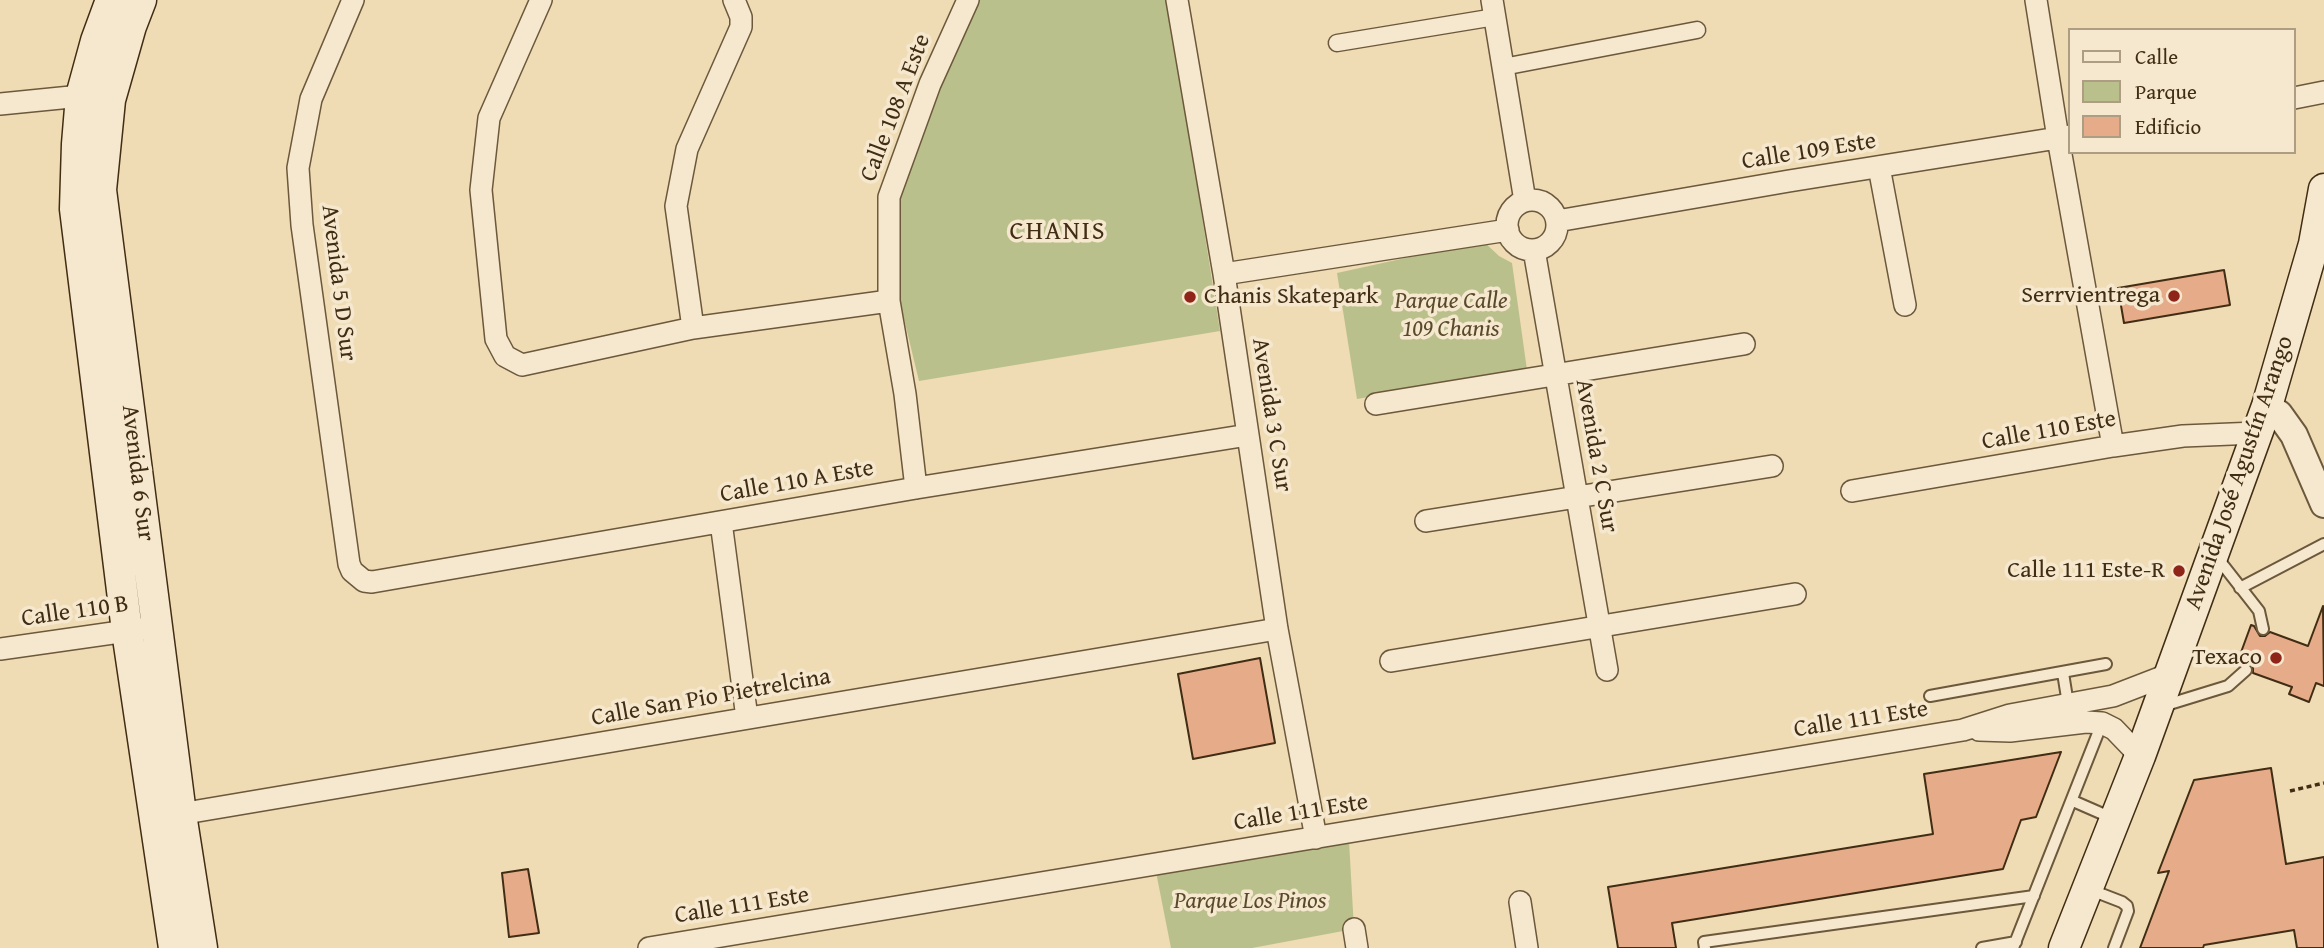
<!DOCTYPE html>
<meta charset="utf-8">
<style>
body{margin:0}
#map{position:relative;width:2324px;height:948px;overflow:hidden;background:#efdbb4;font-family:"Gentium Book Plus",serif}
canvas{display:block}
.legend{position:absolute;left:2068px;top:28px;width:228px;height:126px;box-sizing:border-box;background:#f5e8ce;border:2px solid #ad9d83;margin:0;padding:9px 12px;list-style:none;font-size:21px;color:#412d13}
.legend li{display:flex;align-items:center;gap:14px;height:35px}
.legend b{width:35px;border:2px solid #ad9d83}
</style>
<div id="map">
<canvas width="2324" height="948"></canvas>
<ul class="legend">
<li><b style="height:9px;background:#f5e8ce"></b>Calle</li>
<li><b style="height:19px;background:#bac08c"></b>Parque</li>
<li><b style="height:19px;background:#e6ab88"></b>Edificio</li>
</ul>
</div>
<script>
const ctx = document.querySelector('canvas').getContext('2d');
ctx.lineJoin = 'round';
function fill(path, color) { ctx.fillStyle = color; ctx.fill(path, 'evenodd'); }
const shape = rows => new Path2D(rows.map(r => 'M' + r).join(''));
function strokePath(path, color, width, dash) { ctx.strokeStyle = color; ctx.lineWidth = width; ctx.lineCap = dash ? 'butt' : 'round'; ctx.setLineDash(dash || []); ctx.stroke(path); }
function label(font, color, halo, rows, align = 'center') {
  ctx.font = font + ' "Gentium Book Plus",serif'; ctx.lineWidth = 7; ctx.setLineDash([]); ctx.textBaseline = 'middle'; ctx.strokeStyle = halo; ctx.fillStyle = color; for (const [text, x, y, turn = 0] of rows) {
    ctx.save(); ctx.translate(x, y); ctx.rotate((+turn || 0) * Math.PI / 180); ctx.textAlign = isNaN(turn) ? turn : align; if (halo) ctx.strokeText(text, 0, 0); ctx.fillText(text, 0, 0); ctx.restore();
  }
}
fill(shape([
 [977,0,1168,0,1220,331,919,381,898,294,896,201,942,75],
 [1483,241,1499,256,1512,263,1527,370,1357,399,1337,273],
 [1349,841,1354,929,1252,948,1171,948,1156,872]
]), '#bac08c');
const building = shape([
 [2224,270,2230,305,2124,323,2118,288,2224,270],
 [2323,606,2324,686,2316,683,2309,702,2289,694,2292,687,2253,673,2253,668,2249,663,2236,666,2251,625,2254,626,2260,636,2265,636,2270,632,2308,646,2323,606],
 [1260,658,1275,743,1193,759,1178,674,1260,658],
 [2061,752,2036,817,2021,820,2003,869,1672,923,1676,948,1618,948,1608,887,1933,834,1924,774,2061,752],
 [2271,768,2286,864,2324,857,2324,948,2297,948,2294,930,2204,945,2203,948,2140,948,2169,871,2158,873,2194,780,2271,768],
 [528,869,539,933,509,937,502,873,528,869]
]);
fill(building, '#e6ab88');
strokePath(building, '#412d13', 2);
const service = shape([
 [2216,556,2259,611,2263,629],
 [2240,588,2324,544],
 [2063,673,2068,704],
 [1930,696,2106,664],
 [2163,706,2228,686,2246,670],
 [2073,801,2112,818],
 [2091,890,2122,902,2127,906,2128,911,2114,948],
 [1705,948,1704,942,2034,896],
 [1982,948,2016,942],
 [2013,948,2102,723]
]);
const pedestrian = shape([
 [1337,43,1495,17],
 [1503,67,1697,30]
]);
const minor = shape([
 [353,0,311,99,298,168,302,225,349,564,352,571,364,581,372,582,916,488,1248,435],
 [541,0,489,118,481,190,496,339,505,356,522,365,693,328,889,301],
 [1177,0,1224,274,1277,629,1316,838],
 [1492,0,1525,201],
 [2036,0,2058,138,2113,446],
 [2294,98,2324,92],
 [0,104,81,96,92,98],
 [1879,167,1905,305],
 '1507 225a25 25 0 1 1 50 0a25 25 0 1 1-50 0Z',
 [1557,221,1789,181,2070,136],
 [1534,250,1607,670],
 [1224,274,1508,230],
 [693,328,676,206,687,149,741,27,741,17,734,0],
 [1376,404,1744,344],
 [916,488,905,394,889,301,889,197,930,84,968,0],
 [1852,491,2113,446,2183,436,2256,433],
 [1426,521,1772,466],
 [721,522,747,718],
 [0,649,141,629],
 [1391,661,1795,594],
 [1979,730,2010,731,2086,722,2102,723,2114,729,2140,756],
 [168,816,1277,629],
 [1520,902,1527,948],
 [1354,929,1357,948],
 [649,948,1963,730,2010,715,2113,696,2170,674]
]);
const tertiary = shape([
 [2267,406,2279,414,2294,435,2324,504]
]);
const secondary = shape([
 [111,0,96,41,81,96,77,144,75,209,127,631,174,948],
 [141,0,131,26,110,100,101,190,181,814,202,948],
 [2064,948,2140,756,2267,406,2314,244,2324,189]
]);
strokePath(service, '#6c583b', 14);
strokePath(pedestrian, '#6c583b', 19);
strokePath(minor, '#6c583b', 24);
strokePath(tertiary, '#6c583b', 30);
strokePath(secondary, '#412d13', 33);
strokePath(shape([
 [2290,791,2324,783]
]), '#412d13', 3.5, [5, 3.5]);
strokePath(service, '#f5e8ce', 10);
strokePath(pedestrian, '#f5e8ce', 16);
strokePath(minor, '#f5e8ce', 21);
strokePath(tertiary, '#f5e8ce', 26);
strokePath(secondary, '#f5e8ce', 30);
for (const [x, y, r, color] of [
 [2174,296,7,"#8f2418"],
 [1190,297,7,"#8f2418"],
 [2179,571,7,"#8f2418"],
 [2276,658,7,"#8f2418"]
]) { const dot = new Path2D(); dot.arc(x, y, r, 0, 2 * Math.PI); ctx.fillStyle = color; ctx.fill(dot); strokePath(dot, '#f5e8ce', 2.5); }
label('24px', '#412d13', '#f5e8ce', [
 ["Calle 108 A Este",896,108,-69],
 ["Calle 109 Este",1809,152,-9],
 ["Avenida 5 D Sur",338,283,83],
 ["Avenida 3 C Sur",1271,415,81],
 ["Calle 110 Este",2049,431,-10],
 ["Avenida 2 C Sur",1596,456,80],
 ["Avenida 6 Sur",137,473,83],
 ["Avenida José Agustín Arango",2240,473,-71],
 ["Calle 110 A Este",797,482,-10],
 ["Calle 110 B",75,612,-8],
 ["Calle San Pio Pietrelcina",711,698,-10],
 ["Calle 111 Este",1861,720,-9],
 ["Calle 111 Este",1301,813,-9],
 ["Calle 111 Este",742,906,-9]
]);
label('24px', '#412d13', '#f5e8ce', [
 ["Serrvientrega",2160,296],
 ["Chanis Skatepark",1204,297,"left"],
 ["Calle 111 Este-R",2165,571],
 ["Texaco",2262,658]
], 'right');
label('italic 24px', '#594a2b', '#f5e8ce', [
 ["Parque Calle",1451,302],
 ["109 Chanis",1451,330],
 ["Parque Los Pinos",1250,902]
]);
ctx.letterSpacing = '2px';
label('26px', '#412d13', '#f5e8ce', [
 ["CHANIS",1058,232]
]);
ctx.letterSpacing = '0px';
</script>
